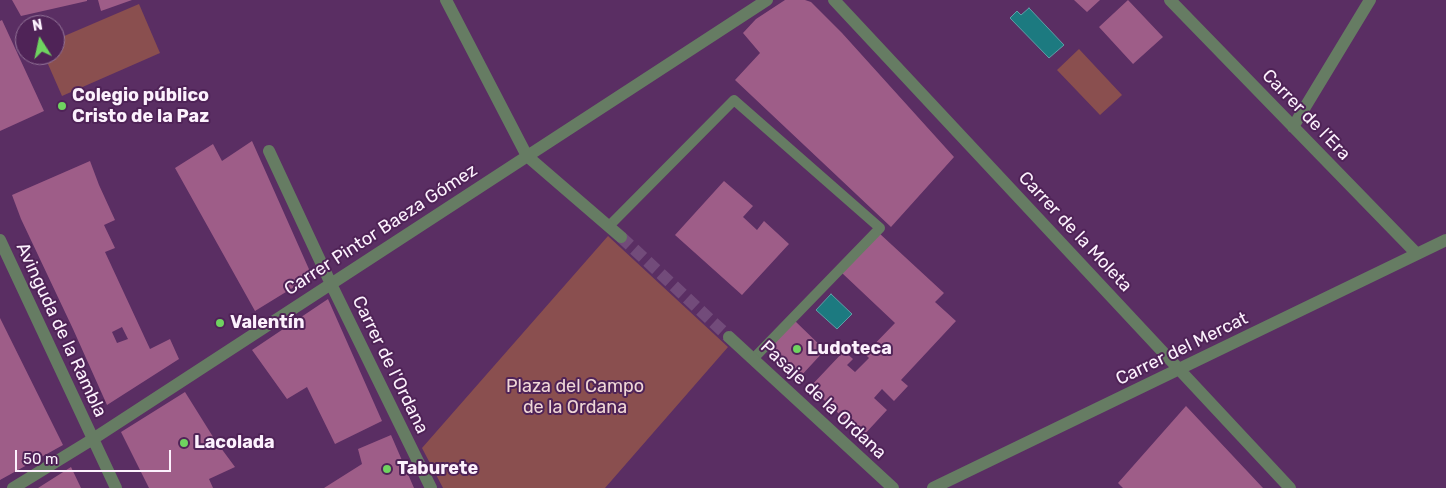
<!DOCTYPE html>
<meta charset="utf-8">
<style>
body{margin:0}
#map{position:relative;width:1446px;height:488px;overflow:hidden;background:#5a2e63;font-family:Rubik,sans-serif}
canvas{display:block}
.north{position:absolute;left:15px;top:15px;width:50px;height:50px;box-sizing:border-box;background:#4f2357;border:1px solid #947599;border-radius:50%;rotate:350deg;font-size:14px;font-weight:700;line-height:20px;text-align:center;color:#fcf1fd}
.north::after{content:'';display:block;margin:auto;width:18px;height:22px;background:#6fd360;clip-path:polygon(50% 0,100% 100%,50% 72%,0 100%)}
.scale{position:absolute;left:15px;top:450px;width:156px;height:22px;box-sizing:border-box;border:2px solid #fcf1fd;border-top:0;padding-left:6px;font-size:15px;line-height:18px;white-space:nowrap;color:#fcf1fd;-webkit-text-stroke:4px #4f2357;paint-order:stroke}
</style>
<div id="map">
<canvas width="1446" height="488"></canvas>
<div class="north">N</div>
<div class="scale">50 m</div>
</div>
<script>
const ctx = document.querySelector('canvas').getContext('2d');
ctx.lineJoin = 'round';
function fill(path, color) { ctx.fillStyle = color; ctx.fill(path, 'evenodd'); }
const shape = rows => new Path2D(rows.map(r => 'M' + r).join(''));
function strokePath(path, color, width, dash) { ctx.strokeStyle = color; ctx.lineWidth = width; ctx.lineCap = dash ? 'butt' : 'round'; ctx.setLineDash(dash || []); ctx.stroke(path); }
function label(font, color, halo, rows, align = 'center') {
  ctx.font = font + ' Rubik,sans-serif'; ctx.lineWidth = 4; ctx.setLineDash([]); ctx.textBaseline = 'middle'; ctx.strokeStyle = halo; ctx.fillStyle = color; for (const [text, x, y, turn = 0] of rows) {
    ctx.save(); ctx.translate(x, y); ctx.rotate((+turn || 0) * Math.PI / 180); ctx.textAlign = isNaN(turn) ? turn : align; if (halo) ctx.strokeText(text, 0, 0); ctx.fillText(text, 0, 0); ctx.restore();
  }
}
fill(shape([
 [139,4,160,53,62,96,44,55,55,55,55,40],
 [1079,49,1122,95,1100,115,1057,70],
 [608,236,728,347,605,488,443,488,422,448]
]), '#8a4f4f');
const water = shape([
 [1029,8,1064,45,1049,58,1010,18,1017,11,1021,15,1029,8],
 [831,294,852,314,837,329,816,310,831,294]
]);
fill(water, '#1c7a80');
strokePath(water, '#5f9ea6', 1);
fill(shape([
 [12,0,87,0,87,1,21,16],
 [98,0,132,0,101,11],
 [785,0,805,0,811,2,842,33,954,157,891,227,735,80,760,53,743,33,756,19],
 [1074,0,1100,0,1087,12],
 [1128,0,1163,37,1133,64,1099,27],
 [2,20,44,111,0,131,0,21],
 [252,141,312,276,255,311,175,168,213,144,222,161],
 [90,161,99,185,115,220,104,225,115,248,105,252,150,349,170,339,179,359,107,405,73,329,21,219,12,195],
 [122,327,128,339,117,343,112,332],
 [724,181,753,206,743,217,757,230,764,221,789,244,742,295,675,235],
 [879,233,944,293,935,302,956,321,901,380,908,386,894,401,882,389,874,398,887,410,863,436,810,387,844,351,853,359,847,365,855,372,869,358,865,354,895,323,842,273],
 [328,299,382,421,335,444,307,387,287,399,252,350],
 [0,318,63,445,0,480],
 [795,321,825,350,800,377,769,349],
 [185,392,215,440,235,467,209,479,213,488,149,488,121,432],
 [1186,406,1263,488,1123,488,1118,483],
 [391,435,414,488,324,488,362,464,358,449],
 [71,467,81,488,38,488]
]), '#9e5d88');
strokePath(shape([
 [621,237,729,337]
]), '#724b7a', 12, [12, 6]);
strokePath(shape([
 [609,226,734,100,880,228,753,359]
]), '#667c63', 10);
strokePath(shape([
 [446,0,527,156,621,237],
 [834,0,1290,488],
 [1170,0,1417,254],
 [1293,127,1370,0],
 [269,151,331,284,431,488],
 [0,240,116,488],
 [729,337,893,488],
 [13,488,93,439,767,0],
 [933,488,1446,240]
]), '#667c63', 12);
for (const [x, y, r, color] of [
 [62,106,5,"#6fd360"],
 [220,323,5,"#6fd360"],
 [797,349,5,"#6fd360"],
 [184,443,5,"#6fd360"],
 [387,469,5,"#6fd360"]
]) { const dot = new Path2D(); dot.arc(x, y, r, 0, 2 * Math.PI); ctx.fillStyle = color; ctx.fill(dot); strokePath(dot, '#4f2357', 2); }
label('bold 18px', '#fcf1fd', '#4f2357', [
 ["Colegio público",72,96],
 ["Cristo de la Paz",72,117],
 ["Valentín",230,323],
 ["Ludoteca",807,349],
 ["Lacolada",194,443],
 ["Taburete",397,469]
], 'left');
label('18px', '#fcf1fd', '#4f2357', [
 ["Carrer de l’Era",1306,115,46],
 ["Carrer Pintor Baeza Gómez",381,230,-33],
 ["Carrer de la Moleta",1075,232,47],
 ["Avinguda de la Rambla",61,330,65],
 ["Carrer del Mercat",1182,349,-26],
 ["Carrer de l'Ordana",390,365,64],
 ["Pasaje de la Ordana",823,400,43]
]);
label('18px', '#efd7d6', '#4f2357', [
 ["Plaza del Campo",575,387],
 ["de la Ordana",575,408]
]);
</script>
